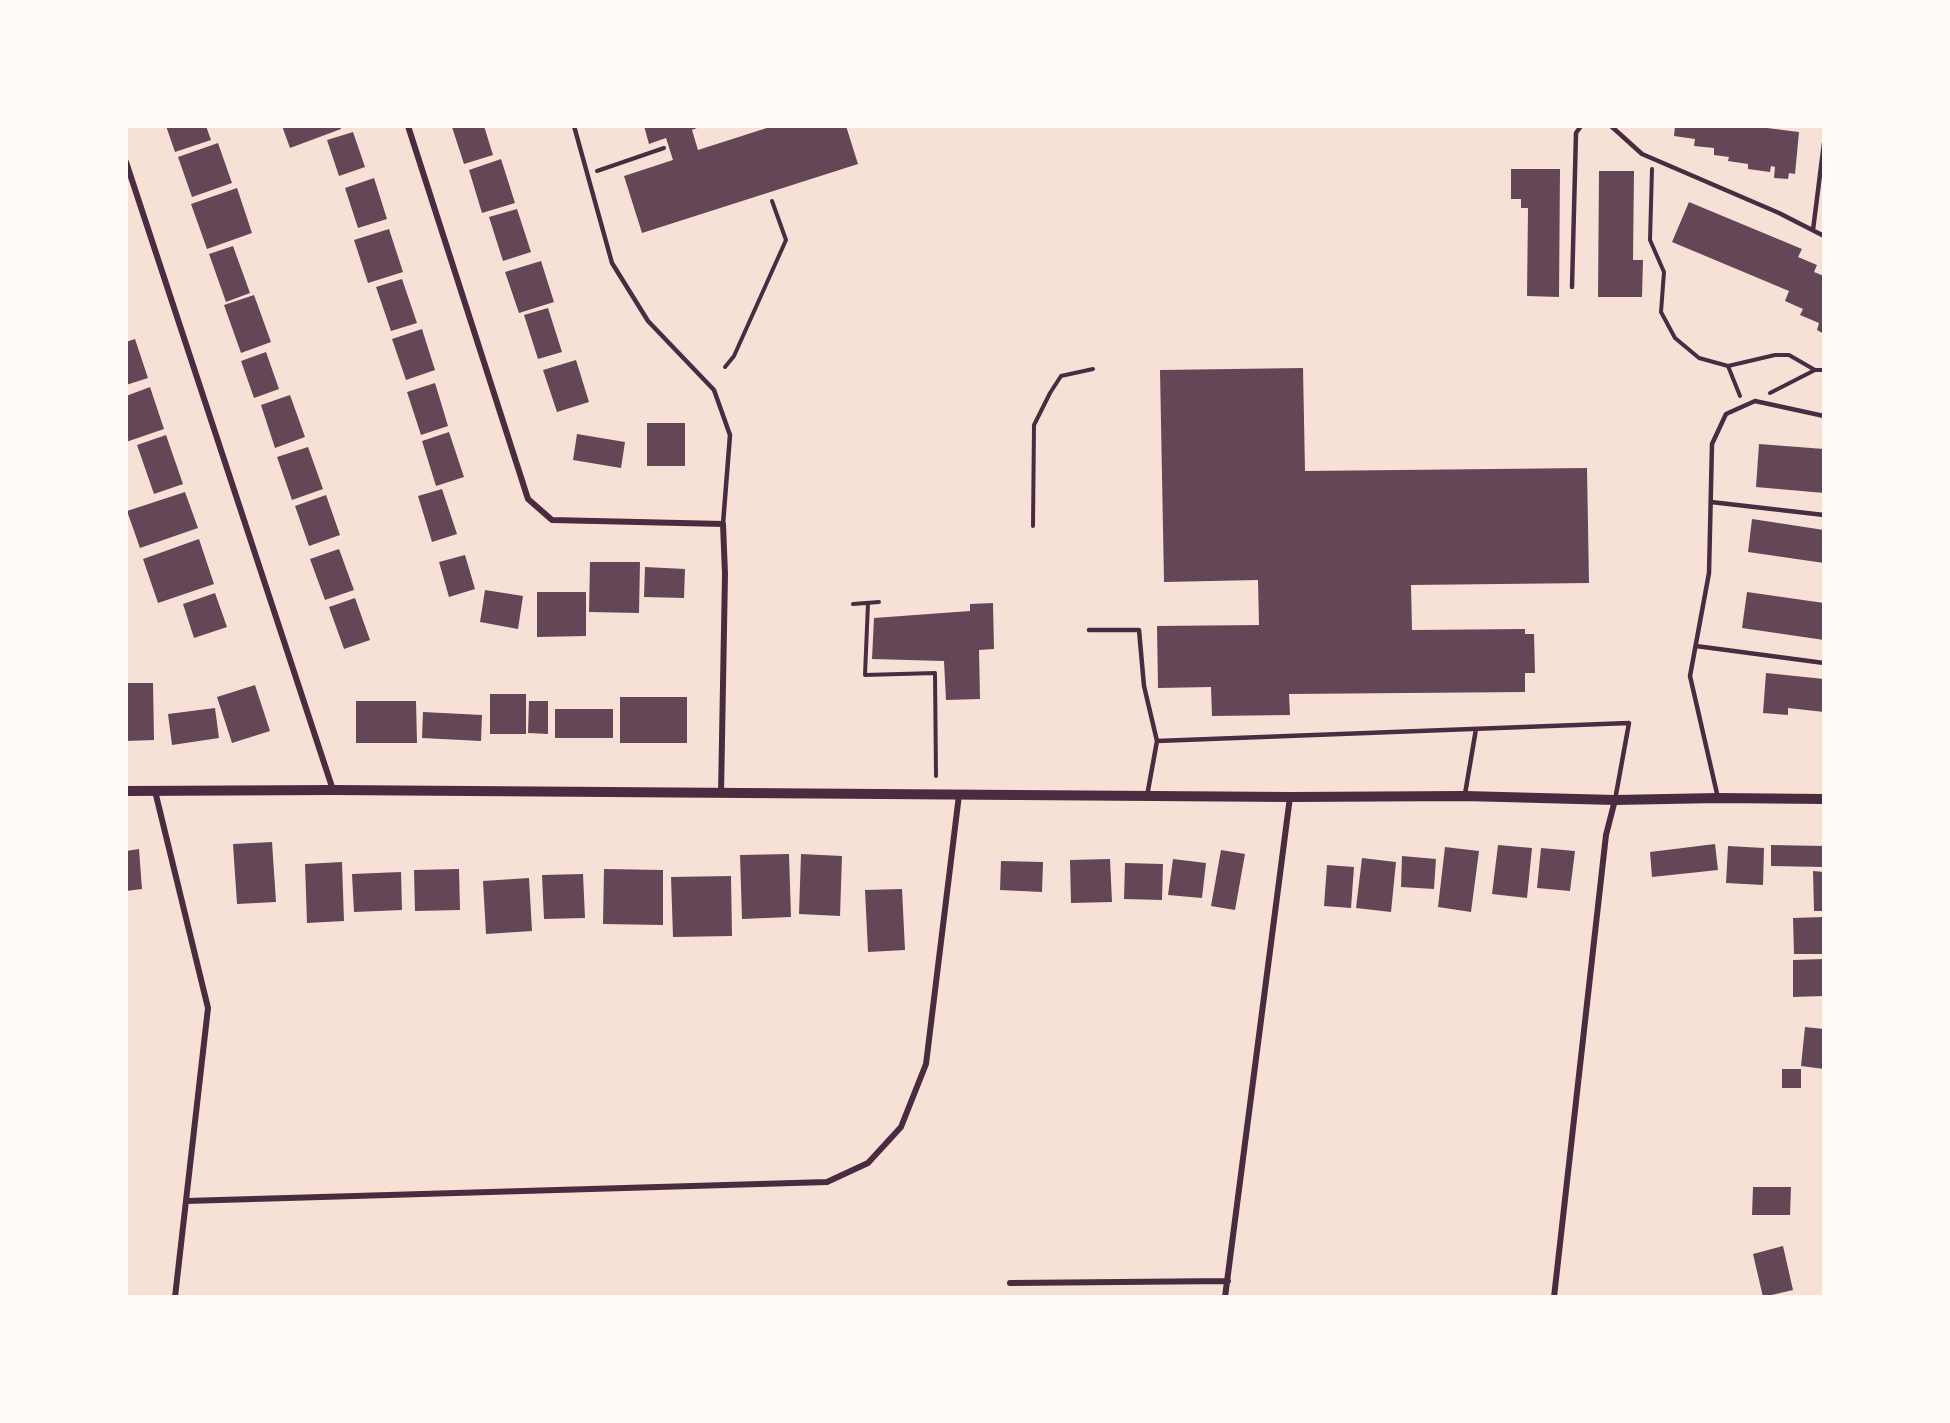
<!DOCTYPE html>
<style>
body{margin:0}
#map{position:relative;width:1950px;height:1423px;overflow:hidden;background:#f7e1d7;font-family:"PT Sans",sans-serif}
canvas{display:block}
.frame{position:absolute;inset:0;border:128px solid #fffaf5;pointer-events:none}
</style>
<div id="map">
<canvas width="1950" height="1423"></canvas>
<div class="frame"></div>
</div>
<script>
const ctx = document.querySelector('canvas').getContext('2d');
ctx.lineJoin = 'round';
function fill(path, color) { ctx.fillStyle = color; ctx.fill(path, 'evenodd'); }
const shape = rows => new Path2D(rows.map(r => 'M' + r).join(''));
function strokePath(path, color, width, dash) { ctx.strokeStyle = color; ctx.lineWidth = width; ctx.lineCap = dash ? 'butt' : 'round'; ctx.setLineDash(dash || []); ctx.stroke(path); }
fill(shape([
 [166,126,206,126,211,140,175,152],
 [282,126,340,126,341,129,290,148],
 [457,126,484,126,493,155,464,164,452,127],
 [644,126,702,126,692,130,698,150,773,126,846,126,858,164,642,233,624,176,673,160,666,138,649,144],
 [1675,126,1751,126,1799,132,1795,174,1789,173,1788,179,1774,178,1775,167,1771,166,1770,172,1748,169,1748,164,1728,161,1729,157,1714,155,1714,148,1694,146,1695,139,1674,136],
 [353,132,365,167,339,176,327,140],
 [218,143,232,183,192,197,178,157],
 [501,159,515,203,482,213,469,170],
 [1511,169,1560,169,1559,297,1527,296,1528,208,1521,208,1521,199,1511,199],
 [1599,171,1634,171,1633,260,1643,260,1642,297,1598,297],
 [374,178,387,219,358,228,345,188],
 [237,188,252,233,207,249,191,204],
 [1689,202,1802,249,1798,257,1817,265,1814,272,1824,276,1822,282,1824,283,1824,334,1817,330,1819,323,1800,315,1803,309,1785,301,1789,291,1672,242],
 [517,209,531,252,503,261,489,217],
 [389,229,403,272,368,283,354,240],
 [233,246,250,293,226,302,209,254],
 [541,261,554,302,519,313,505,272],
 [402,279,417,323,391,331,376,287],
 [254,295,271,342,241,353,224,305],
 [548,308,562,352,538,359,524,315],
 [422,329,435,370,406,380,392,339],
 [135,339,148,378,126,385,126,342],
 [266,352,279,389,254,398,241,361],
 [576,360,589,402,557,412,543,370],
 [1303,368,1305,471,1587,468,1589,583,1411,585,1412,630,1525,629,1525,634,1534,634,1535,673,1525,673,1525,692,1289,694,1290,715,1212,716,1211,687,1158,688,1157,626,1259,625,1258,580,1164,582,1160,370],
 [435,383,448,426,421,435,407,392],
 [150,387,164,429,126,442,126,396],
 [290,395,305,437,275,448,261,405],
 [647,423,685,423,685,466,647,466],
 [449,432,464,477,436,486,422,441],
 [577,434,625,442,621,468,573,460],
 [166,435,183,484,154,494,137,445],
 [1759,444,1824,449,1824,493,1756,487],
 [308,447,323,489,292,500,277,457],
 [442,489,457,534,432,542,418,496],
 [185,492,198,528,140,548,127,511],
 [326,495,340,535,309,546,295,506],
 [1752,519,1824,530,1824,563,1748,552],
 [199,539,214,584,158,603,143,559],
 [339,549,354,590,325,600,310,559],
 [465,555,475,589,449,597,439,562],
 [590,562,640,562,639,613,589,612],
 [645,567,685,569,684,598,644,597],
 [485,590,523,596,518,629,480,622],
 [537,592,586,592,586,636,537,637],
 [1747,592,1824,603,1824,640,1742,628],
 [215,593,227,627,194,638,183,604],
 [355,598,370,640,344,649,329,607],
 [993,603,994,649,979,650,980,699,946,700,944,661,872,659,874,618,970,611,970,604],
 [1766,673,1824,679,1824,712,1788,708,1788,715,1763,713],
 [126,683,153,683,154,740,126,741],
 [255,685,270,731,232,743,217,697],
 [490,694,526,694,526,734,490,734],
 [620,697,687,697,687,743,620,743],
 [356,701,416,701,417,743,356,743],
 [529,701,548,701,548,734,528,733],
 [215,708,219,738,172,745,168,714],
 [555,709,613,709,613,738,555,738],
 [423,712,482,715,481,741,422,738],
 [272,842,276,902,237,904,233,844],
 [1715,844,1718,870,1652,877,1650,852],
 [1498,845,1532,848,1527,898,1492,894],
 [1771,845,1824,846,1824,867,1771,866],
 [1728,846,1764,848,1763,885,1726,883],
 [1445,847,1479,851,1471,912,1438,907],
 [1541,848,1575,851,1570,891,1537,888],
 [139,849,142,889,126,891,126,851],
 [1221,850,1245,854,1235,910,1211,906],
 [789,854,791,917,742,919,740,855],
 [801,854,842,856,840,916,799,914],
 [1402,856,1436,859,1434,889,1401,887],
 [1362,858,1396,862,1391,912,1356,908],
 [1110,859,1112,902,1071,903,1070,860],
 [1173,859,1206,863,1202,898,1168,895],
 [1001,861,1043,862,1042,892,1000,890],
 [342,862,344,921,307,923,305,864],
 [1125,863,1163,864,1162,900,1124,899],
 [1327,865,1354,867,1351,908,1324,906],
 [459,869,460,910,415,911,414,870],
 [604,869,663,870,663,925,603,924],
 [1813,871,1824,872,1824,911,1814,911],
 [401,872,402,910,354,912,352,874],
 [583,874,585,918,544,919,542,875],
 [731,876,732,936,673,937,671,877],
 [529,878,532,931,486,934,483,881],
 [902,889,905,950,868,952,865,890],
 [1824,917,1824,954,1794,954,1793,918],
 [1824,959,1824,996,1793,997,1793,960],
 [1805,1027,1824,1029,1824,1069,1801,1066],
 [1782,1069,1801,1069,1801,1088,1782,1088],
 [1753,1187,1791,1187,1790,1215,1752,1215],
 [1783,1246,1793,1290,1763,1297,1753,1254]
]), '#644757');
strokePath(shape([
 [1652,169,1650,240,1664,272,1661,312,1675,338,1699,358,1728,366],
 [597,171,664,148],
 [725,367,734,356,786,240,772,201],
 [1770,393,1815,370,1824,370],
 [1740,396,1728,366,1775,355,1789,355,1815,370],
 [1033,526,1034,425,1050,393,1061,376,1093,369],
 [868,603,865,675,935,673,936,776],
 [853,604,879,602]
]), '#4a2c40', 4);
strokePath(shape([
 [574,126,612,263,648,321,714,390,730,435,723,524],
 [1611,126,1642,154,1779,213,1824,236],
 [1813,230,1824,143],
 [1572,287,1576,133,1581,126],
 [1711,502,1824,515],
 [1089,630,1139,630,1144,686,1157,741],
 [1696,646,1824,663],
 [1465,794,1476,729],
 [1147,796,1157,741,1629,723,1615,800],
 [1718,798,1690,676,1709,573,1712,444,1726,414,1755,401,1824,416]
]), '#4a2c40', 4.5);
strokePath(shape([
 [408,126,528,499,552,520,723,524,725,574,721,794],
 [126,162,333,790],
 [155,791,208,1008,175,1297],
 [186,1201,827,1182,868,1163,901,1127,926,1064,959,795],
 [1010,1283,1228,1281],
 [1225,1297,1290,797],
 [1554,1297,1606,835,1615,800]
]), '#4a2c40', 6);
strokePath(shape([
 [126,791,333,790,1290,797,1465,796,1615,800,1718,798,1824,799]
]), '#4a2c40', 10);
</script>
